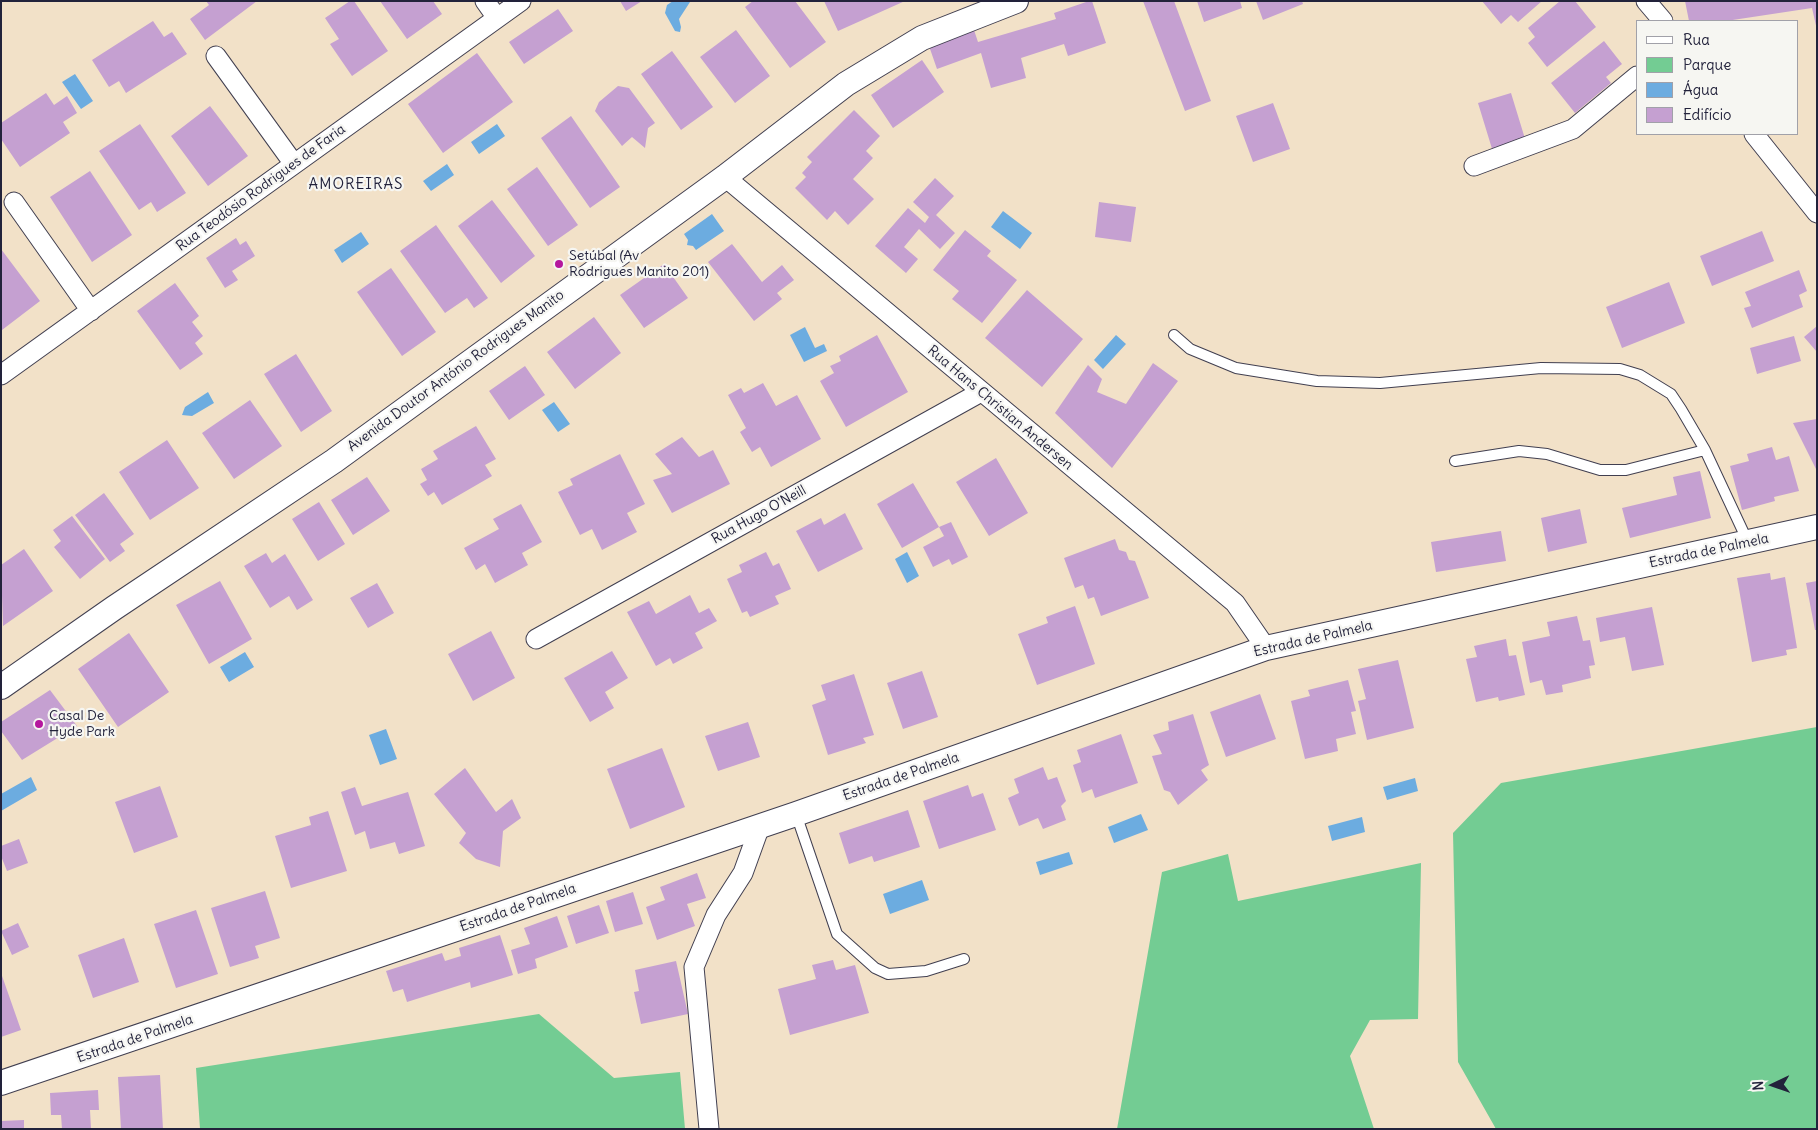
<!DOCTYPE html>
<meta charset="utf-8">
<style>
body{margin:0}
#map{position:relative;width:1818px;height:1130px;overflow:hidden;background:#f2e1c8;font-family:Delius,sans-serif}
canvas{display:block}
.frame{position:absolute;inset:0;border:2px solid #22223b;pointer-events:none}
.legend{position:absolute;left:1636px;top:20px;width:162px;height:115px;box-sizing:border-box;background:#f6f6f2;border:1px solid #a1a1a9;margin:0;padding:6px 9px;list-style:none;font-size:15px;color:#22223b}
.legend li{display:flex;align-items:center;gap:10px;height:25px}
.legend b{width:25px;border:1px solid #a1a1a9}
.north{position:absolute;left:1748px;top:1060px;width:50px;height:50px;-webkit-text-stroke:4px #f6f6f2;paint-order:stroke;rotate:267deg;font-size:14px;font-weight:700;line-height:20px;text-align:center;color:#22223b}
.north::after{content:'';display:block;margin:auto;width:18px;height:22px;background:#22223b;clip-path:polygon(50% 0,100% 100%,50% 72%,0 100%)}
</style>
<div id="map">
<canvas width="1818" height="1130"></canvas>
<div class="frame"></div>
<ul class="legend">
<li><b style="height:6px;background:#fff"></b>Rua</li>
<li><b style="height:14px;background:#73cc93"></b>Parque</li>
<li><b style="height:14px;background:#6cace0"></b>Água</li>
<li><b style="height:14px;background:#c5a0d1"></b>Edifício</li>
</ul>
<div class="north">N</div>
</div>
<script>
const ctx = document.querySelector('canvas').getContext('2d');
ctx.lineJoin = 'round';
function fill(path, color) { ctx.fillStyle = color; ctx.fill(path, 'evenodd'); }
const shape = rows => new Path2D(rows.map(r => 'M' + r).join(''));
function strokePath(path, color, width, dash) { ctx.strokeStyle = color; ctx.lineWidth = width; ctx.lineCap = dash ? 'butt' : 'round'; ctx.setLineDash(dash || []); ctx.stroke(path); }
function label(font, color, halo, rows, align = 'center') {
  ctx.font = font + ' Delius,sans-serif'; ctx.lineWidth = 4.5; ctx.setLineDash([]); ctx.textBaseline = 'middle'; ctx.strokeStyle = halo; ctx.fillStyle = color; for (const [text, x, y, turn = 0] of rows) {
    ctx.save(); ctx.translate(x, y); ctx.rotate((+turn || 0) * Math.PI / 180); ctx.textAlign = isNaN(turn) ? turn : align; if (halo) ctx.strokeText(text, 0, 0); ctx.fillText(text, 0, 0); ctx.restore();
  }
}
fill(shape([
 [1817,727,1817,1129,1496,1129,1458,1062,1453,833,1501,783],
 [1228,854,1238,901,1421,863,1418,1019,1370,1020,1350,1056,1374,1129,1117,1129,1162,872],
 [539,1014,614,1078,680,1072,685,1129,200,1129,196,1068]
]), '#73cc93');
fill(shape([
 [673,1,690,2,679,19,681,27,680,32,675,31,665,13,667,5],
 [75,74,93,101,81,109,62,82],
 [497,124,505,136,479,154,471,142],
 [447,164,454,175,431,191,423,181],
 [1003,211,1032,233,1020,249,991,227],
 [712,214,724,231,696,250,693,246,687,245,688,240,684,234],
 [361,232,369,244,342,263,334,250],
 [805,327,815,348,824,344,827,351,804,362,790,335],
 [1116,335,1126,344,1103,369,1094,360],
 [208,392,214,403,192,416,182,415,185,407],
 [554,402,570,424,558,432,542,410],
 [907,552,919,576,907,583,895,559],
 [245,652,254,667,229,682,220,667],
 [386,729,397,759,380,765,369,735],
 [31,777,37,790,1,811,1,794],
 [1415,778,1418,791,1387,800,1383,787],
 [1141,814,1148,830,1114,843,1108,827],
 [1362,817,1365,832,1332,841,1328,826],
 [1069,852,1073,864,1040,875,1036,862],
 [922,880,929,900,890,914,883,894]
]), '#6cace0');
fill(shape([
 [206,1,257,1,205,40,190,19,209,5],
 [350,1,354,1,388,51,352,76,330,44,339,39,325,18],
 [380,1,433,1,442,14,407,39],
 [620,1,642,1,626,11],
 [753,1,795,1,826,42,790,68,745,7],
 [824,1,905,1,838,31],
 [1089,1,1092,1,1106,43,1068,56,1064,44,1021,58,1026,78,991,88,981,53,937,69,929,46,974,30,978,42,1056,19,1054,13],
 [1143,1,1174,1,1211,101,1185,111],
 [1197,1,1240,1,1242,8,1204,22],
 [1256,1,1302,1,1303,4,1263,20],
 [1482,1,1542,1,1518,22,1511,15,1501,24],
 [1560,1,1575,1,1596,27,1547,67,1528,43,1535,37,1528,28],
 [1685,1,1817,1,1817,30,1812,8,1726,21,1689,21],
 [558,9,573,31,524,64,509,42],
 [153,21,164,37,172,32,187,54,126,93,119,81,109,87,92,60],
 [736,30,770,76,735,103,700,57],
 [1604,41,1622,64,1606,77,1611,83,1575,113,1551,83],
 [672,51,713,107,681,130,641,74],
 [477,53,513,102,443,153,408,104],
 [922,60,944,92,893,128,871,95],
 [618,86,629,88,655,123,648,128,645,148,632,137,622,146,595,111,599,102],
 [46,93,54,105,67,96,77,113,63,122,70,133,20,167,1,139,1,123],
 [1511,93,1526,142,1493,152,1478,103],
 [1273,103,1290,149,1253,162,1236,116],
 [210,106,248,156,208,186,171,136],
 [854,110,880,136,866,151,873,158,853,179,874,199,848,225,835,211,827,220,795,188,806,177,802,173,812,162,807,157],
 [571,116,620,187,590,208,541,138],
 [140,124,186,193,157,212,151,202,139,210,99,151],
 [537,167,578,225,548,246,507,189],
 [90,171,132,235,92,262,50,197],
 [935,178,954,196,936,215,955,233,940,249,919,229,904,247,918,259,906,273,875,246,908,208,925,223,929,217,913,202],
 [492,200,535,256,501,283,458,226],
 [1099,202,1136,207,1131,242,1095,237],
 [436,225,488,298,474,308,467,298,445,313,400,251],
 [965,230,991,251,987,256,1017,280,982,323,952,299,959,291,933,270],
 [1762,231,1774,261,1712,286,1700,256],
 [236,238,240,245,246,241,255,256,232,271,238,280,225,288,206,258],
 [732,244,762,282,782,265,794,280,777,293,782,299,754,321,708,262],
 [1,249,40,301,2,330,1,328],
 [664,264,688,298,644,328,620,295],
 [391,268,436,332,402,356,357,292],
 [1799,270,1807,291,1799,295,1803,307,1752,328,1744,308,1751,306,1745,292],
 [1669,282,1685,323,1622,348,1606,307],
 [175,283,199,316,192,322,203,336,195,343,203,354,180,370,137,311],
 [1027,290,1083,339,1042,387,985,338],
 [594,317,621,353,575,389,547,352],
 [1817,326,1817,352,1804,337],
 [877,335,908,392,846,427,820,381,834,373,830,366,841,361,839,356],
 [1794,336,1801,361,1757,374,1750,348],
 [296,354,332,411,301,432,264,374],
 [1153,363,1178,381,1112,468,1055,413,1088,365,1102,379,1097,392,1126,404],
 [525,366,545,395,509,420,489,391],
 [763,383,776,406,797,395,821,439,771,467,760,447,752,452,740,432,746,428,728,395,741,388,744,393],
 [250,400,282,446,234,479,202,433],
 [1817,419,1817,471,1793,423],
 [476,426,496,459,485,465,492,476,442,505,434,492,428,496,420,484,427,480,421,469,438,459,433,451],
 [682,437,699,457,713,450,730,484,672,513,653,480,672,474,655,454],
 [167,440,199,488,150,520,119,472],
 [1772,447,1776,460,1789,456,1799,491,1774,497,1775,501,1742,510,1730,466,1749,461,1747,454],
 [620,454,645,504,627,513,637,532,602,550,592,529,580,535,558,492,573,485,570,479],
 [996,458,1028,513,989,536,956,482],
 [1700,471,1711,518,1630,538,1622,508,1677,495,1673,477],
 [367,477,390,511,353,535,331,500],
 [913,483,939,527,902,548,877,504],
 [104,493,134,534,120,544,125,551,110,562,75,515],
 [319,502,345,544,318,561,292,519],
 [521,504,542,542,522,553,528,565,495,583,485,564,476,570,464,548,499,529,493,519],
 [1580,509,1587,543,1548,552,1541,518],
 [845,513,863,549,818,572,796,531,821,518,824,525],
 [72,516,105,559,80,579,54,547,61,541,53,530],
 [951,522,968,557,952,565,949,559,933,567,923,547,944,536,939,527],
 [1501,531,1506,561,1436,572,1431,542],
 [1115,539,1119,550,1126,552,1129,560,1135,561,1149,598,1101,616,1094,597,1088,599,1083,585,1075,588,1064,558],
 [24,549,53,591,3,626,1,565],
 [766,552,773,566,779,563,791,589,775,596,779,604,750,617,747,611,742,613,727,579,742,572,739,565],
 [266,553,272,563,285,554,313,600,297,610,289,596,270,608,244,566],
 [1770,573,1771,580,1785,577,1797,648,1786,650,1787,655,1752,662,1737,578],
 [220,581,252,639,209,664,176,605],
 [1817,581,1817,630,1815,630,1806,583],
 [377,583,394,613,368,628,350,598],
 [690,595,699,613,709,608,717,621,695,633,703,648,673,664,670,658,656,666,627,612,649,601,656,614],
 [1075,606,1095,664,1037,685,1018,634,1048,623,1046,617],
 [1652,607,1664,665,1632,671,1625,637,1600,642,1596,618],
 [1577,616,1583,641,1590,640,1595,665,1589,666,1591,678,1562,685,1563,692,1546,695,1542,680,1530,683,1522,642,1550,636,1547,622],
 [491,631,515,678,473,701,448,654],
 [129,633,169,692,118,727,78,669],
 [1506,639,1509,656,1516,655,1525,695,1499,701,1498,697,1476,702,1466,659,1477,657,1474,646],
 [612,651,628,678,605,692,614,708,590,722,564,678],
 [1398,660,1414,728,1367,740,1358,701,1366,699,1358,669],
 [922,671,938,717,903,729,887,683],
 [854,674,874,735,863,738,866,743,828,755,812,705,826,700,821,685],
 [1348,680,1356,711,1351,712,1356,734,1336,739,1338,751,1305,759,1291,701,1310,696,1308,690],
 [50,690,77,726,22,760,1,731,1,722],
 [1260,694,1276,739,1226,757,1210,712],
 [1193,714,1209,765,1201,770,1208,780,1178,805,1170,792,1164,790,1152,756,1162,754,1153,735,1169,730,1168,722],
 [748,722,760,757,718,771,705,736],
 [1121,734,1138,783,1095,798,1092,789,1082,793,1073,765,1081,762,1077,750],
 [662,748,685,807,630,829,607,769],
 [1043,767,1048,780,1057,777,1066,801,1061,806,1066,820,1043,829,1038,818,1019,826,1008,798,1019,793,1014,779],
 [465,768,496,812,512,799,521,818,503,831,500,867,476,859,459,843,466,833,434,794],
 [968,785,972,797,983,793,996,830,939,849,923,801],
 [160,786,178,837,134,853,115,802],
 [355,787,362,806,408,792,425,846,399,854,395,842,370,849,365,831,355,835,341,792],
 [908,810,920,847,874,862,872,856,849,864,839,833],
 [328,811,347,871,291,888,275,836,311,825,309,817],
 [19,839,28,863,7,871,1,856,1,846],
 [697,873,706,898,687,904,695,926,657,940,646,907,665,900,660,887],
 [265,891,280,938,255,946,259,958,230,967,211,908],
 [633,892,643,924,615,932,606,901],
 [599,905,609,933,576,944,567,916],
 [196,910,218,974,176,988,154,924],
 [557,916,568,947,535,959,537,968,518,974,511,950,530,944,524,928],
 [18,923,29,947,12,955,1,931],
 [500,935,513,975,471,988,470,982,407,1002,403,989,393,992,386,971,442,953,445,961,461,956,459,948],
 [124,938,139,982,93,998,78,955],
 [833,960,836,970,855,965,869,1013,790,1035,778,989,816,979,812,965],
 [676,961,688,1014,641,1024,634,992,639,991,635,970],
 [1,973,21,1030,1,1037],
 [160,1075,163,1129,121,1129,118,1077],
 [98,1090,99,1110,90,1110,91,1129,62,1129,61,1115,51,1115,50,1093],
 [24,1120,24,1129,1,1129,1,1121]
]), '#c5a0d1');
const service = shape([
 [1174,335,1190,349,1236,368,1317,381,1380,383,1541,368,1620,369,1640,375,1671,394,1681,409,1705,450,1748,542],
 [1455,461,1519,451,1547,454,1600,470,1626,470,1705,450],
 [796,814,837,934,875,968,888,974,926,971,964,959]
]);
const minor = shape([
 [485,1,497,18],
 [1646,1,1663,21],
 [216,56,294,164],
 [1754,134,1817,213],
 [1474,166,1573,129,1637,76],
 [725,177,1235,603,1266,648],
 [14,202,91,311],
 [1,375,521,1],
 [536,639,981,392],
 [709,1129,694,967,716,915,743,873,760,826]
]);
const tertiary = shape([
 [1,687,114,608,334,461,725,177,846,84,922,38,1016,1],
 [1,1083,796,814,1266,648,1817,527]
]);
strokePath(service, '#413f50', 12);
strokePath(minor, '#413f50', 21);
strokePath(tertiary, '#413f50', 26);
strokePath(service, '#fff', 10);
strokePath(minor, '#fff', 19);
strokePath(tertiary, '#fff', 24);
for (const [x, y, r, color] of [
 [559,264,5,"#b5179e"],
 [39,724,5,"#b5179e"]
]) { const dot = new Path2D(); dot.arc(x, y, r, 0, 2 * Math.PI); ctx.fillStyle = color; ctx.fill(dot); strokePath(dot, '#f6f6f2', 2); }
label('14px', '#22223b', '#f6f6f2', [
 ["Rua Teodósio Rodrigues de Faria",261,188,-36],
 ["Avenida Doutor António Rodrigues Manito",456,371,-36],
 ["Rua Hans Christian Andersen",1000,408,40],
 ["Rua Hugo O'Neill",759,515,-29],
 ["Estrada de Palmela",1709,551,-12],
 ["Estrada de Palmela",1313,639,-13],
 ["Estrada de Palmela",901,777,-19],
 ["Estrada de Palmela",518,908,-19],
 ["Estrada de Palmela",135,1039,-19]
]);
label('14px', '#22223b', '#f6f6f2', [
 ["Setúbal (Av",569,256],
 ["Rodrigues Manito 201)",569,272],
 ["Casal De",49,716],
 ["Hyde Park",49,732]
], 'left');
ctx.letterSpacing = '1px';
label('15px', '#22223b', '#f6f6f2', [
 ["AMOREIRAS",356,185]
]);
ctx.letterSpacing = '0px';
</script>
